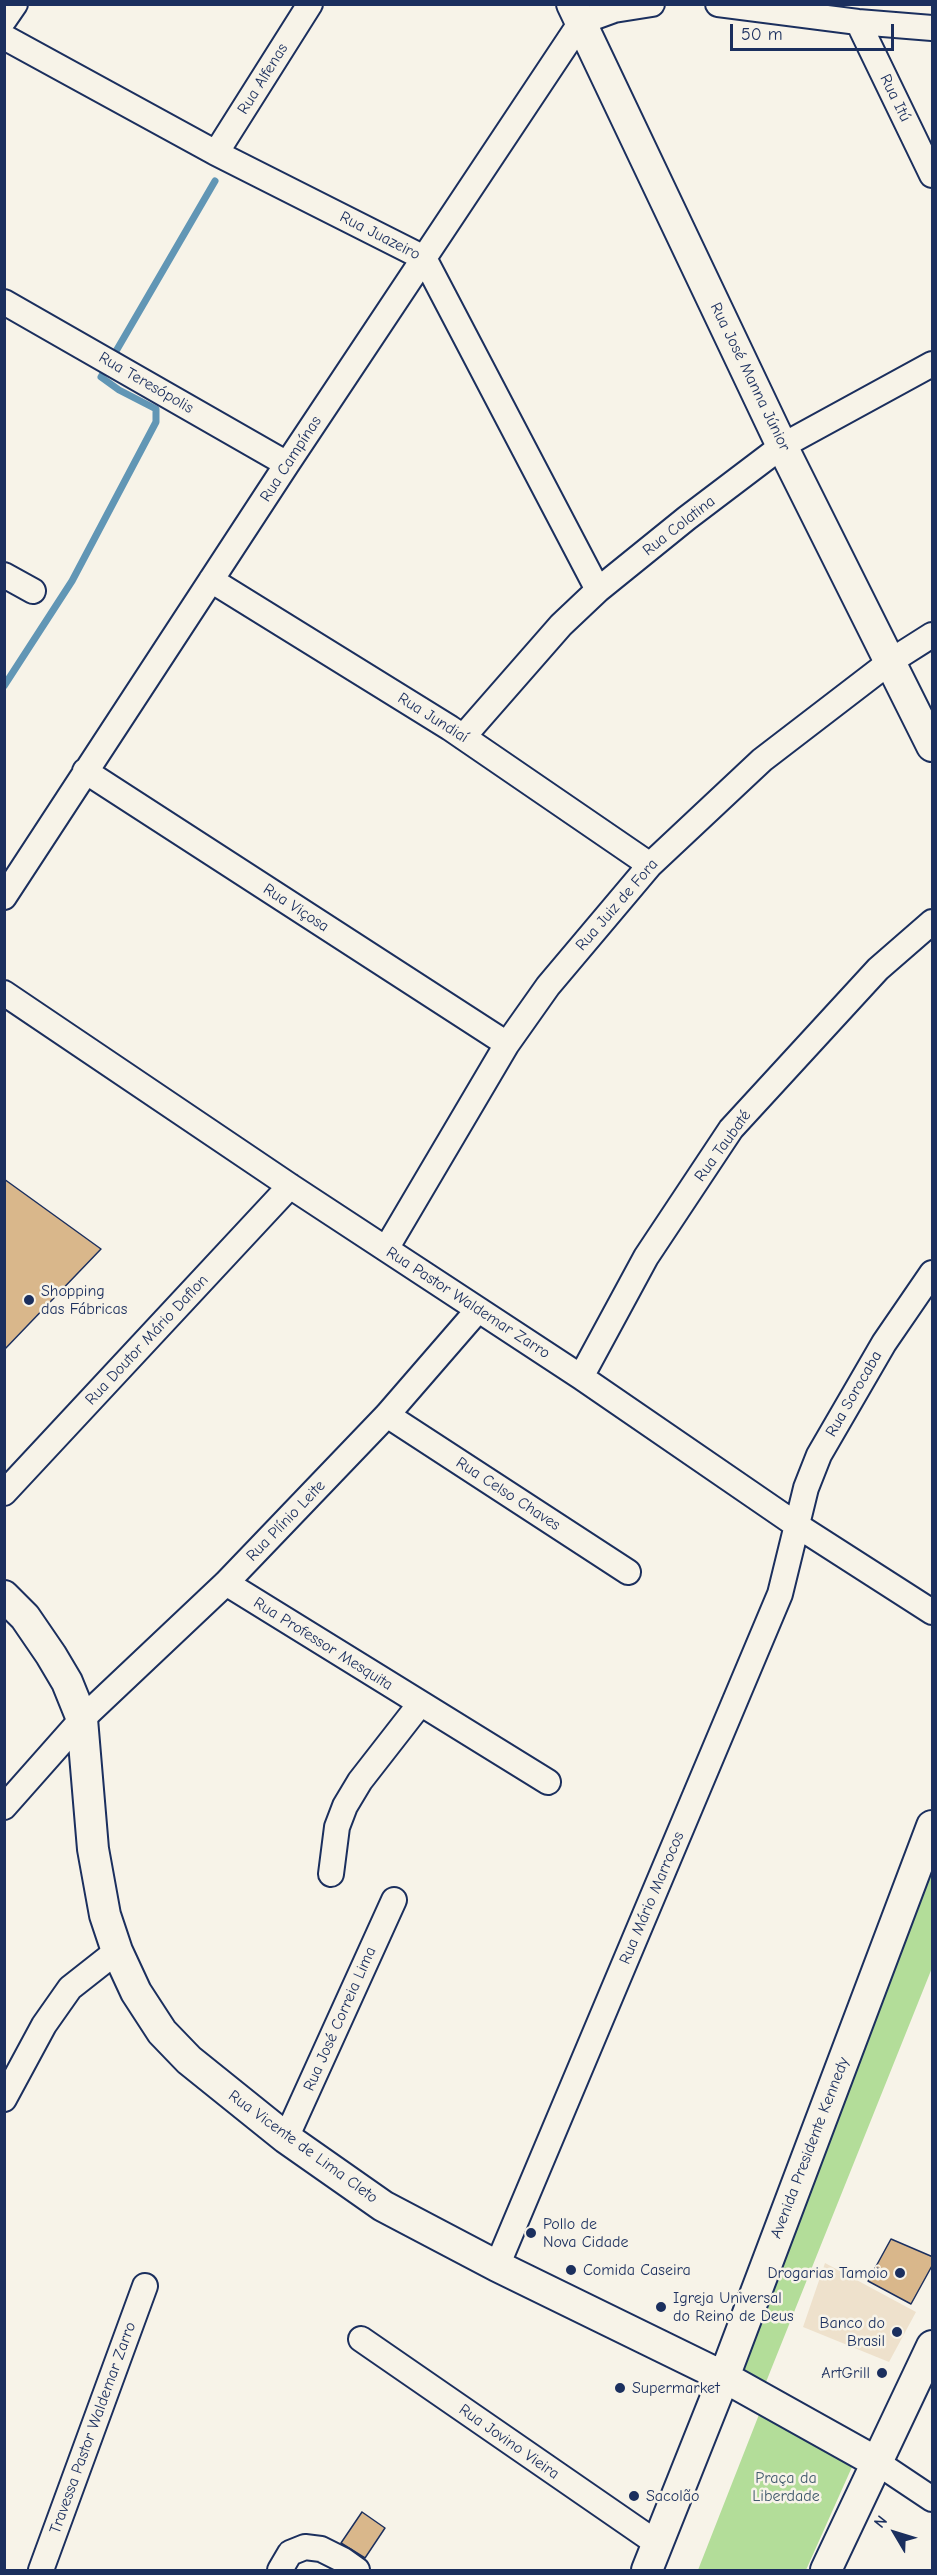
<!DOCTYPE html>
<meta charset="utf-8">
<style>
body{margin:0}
#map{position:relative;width:937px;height:2575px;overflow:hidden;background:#f7f3e8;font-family:"Comic Neue",sans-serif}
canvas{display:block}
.frame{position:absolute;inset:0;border:6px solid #1b2f5e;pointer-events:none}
.north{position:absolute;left:865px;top:2503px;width:60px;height:60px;-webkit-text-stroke:4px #f7f3e8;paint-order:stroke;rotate:308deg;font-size:16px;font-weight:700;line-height:24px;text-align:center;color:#1b2f5e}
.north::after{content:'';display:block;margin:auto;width:21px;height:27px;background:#1b2f5e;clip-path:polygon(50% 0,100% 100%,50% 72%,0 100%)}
.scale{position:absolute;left:730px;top:24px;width:164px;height:27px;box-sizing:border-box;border:3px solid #1b2f5e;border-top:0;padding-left:8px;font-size:18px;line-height:21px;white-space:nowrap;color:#1b2f5e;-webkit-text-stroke:4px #f7f3e8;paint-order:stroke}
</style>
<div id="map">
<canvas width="937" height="2575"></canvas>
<div class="frame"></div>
<div class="north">N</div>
<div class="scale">50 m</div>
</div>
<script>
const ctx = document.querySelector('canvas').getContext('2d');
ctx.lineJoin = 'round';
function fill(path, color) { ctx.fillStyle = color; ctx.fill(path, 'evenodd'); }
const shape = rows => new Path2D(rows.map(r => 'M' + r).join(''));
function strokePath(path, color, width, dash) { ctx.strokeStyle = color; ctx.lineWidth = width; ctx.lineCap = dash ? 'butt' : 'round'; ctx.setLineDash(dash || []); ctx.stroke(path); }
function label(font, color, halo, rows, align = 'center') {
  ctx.font = font + ' "Comic Neue",sans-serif'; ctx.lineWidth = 5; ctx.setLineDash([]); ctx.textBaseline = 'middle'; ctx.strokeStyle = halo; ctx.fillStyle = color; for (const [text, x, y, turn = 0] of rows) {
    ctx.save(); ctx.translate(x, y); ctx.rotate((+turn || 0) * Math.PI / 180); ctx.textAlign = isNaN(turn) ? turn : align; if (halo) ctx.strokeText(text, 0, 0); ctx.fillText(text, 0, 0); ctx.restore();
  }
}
fill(shape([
 [825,2263,916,2312,889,2362,803,2327]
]), '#eee1cc');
fill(shape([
 [932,1870,932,1968,766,2382,735,2369],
 [760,2412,856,2458,806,2570,698,2570]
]), '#b3dd99');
strokePath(shape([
 [4,686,72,581,156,422,156,409,119,390,101,377,215,181]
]), '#6196b5', 7);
const building = shape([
 [4,1179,101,1249,4,1350,4,1179],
 [891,2239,933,2257,933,2264,911,2304,868,2281,891,2239],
 [362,2512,385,2528,365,2558,341,2543,362,2512]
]);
fill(building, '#d9b78b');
strokePath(building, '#1b2f5e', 1.5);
const minor = shape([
 [718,4,858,22,932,28],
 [4,20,15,4],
 [858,22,932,175],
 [4,37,216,153,424,258,598,590],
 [216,153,310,4],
 [4,302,287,464],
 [4,575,33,591],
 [211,580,450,728,650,865],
 [463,737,561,625,598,590,687,518,782,446,932,364],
 [85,771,507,1044],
 [4,897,287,464,581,22,614,10,652,4],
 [4,993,290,1186,581,1377,798,1526,932,1612],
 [386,1249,507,1044,548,986,650,865,762,760,891,661,932,635],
 [581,1377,646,1257,731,1129,878,969,932,922],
 [387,1415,628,1572],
 [4,1493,290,1186],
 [226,1583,548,1782],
 [4,1807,82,1719,226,1583,387,1415,478,1310],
 [331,1874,337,1827,345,1806,360,1781,420,1704],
 [4,2099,44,2025,70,1988,117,1951],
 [286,2138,394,1900],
 [497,2266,780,1594,806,1488,819,1455,884,1343,932,1273],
 [361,2339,658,2544],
 [878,2463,932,2499],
 [41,2570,145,2286],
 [280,2570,290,2553,305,2547,321,2549,343,2560,357,2570]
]);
const major = shape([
 [572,4,782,446,932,746],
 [4,1596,25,1617,51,1655,67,1682,82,1719,93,1849,105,1915,117,1951,136,1992,162,2032,189,2060,286,2138,383,2206,497,2266,724,2377,878,2463],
 [647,2570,724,2377,932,1826],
 [826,2570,932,2346]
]);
strokePath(minor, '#1b2f5e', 28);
strokePath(major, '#1b2f5e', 34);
strokePath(minor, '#f7f3e8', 24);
strokePath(major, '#f7f3e8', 30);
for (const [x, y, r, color] of [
 [29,1300,6,"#1b2f5e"],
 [531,2233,6,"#1b2f5e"],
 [571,2270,6,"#1b2f5e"],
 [900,2273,6,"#1b2f5e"],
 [661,2307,6,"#1b2f5e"],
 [897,2332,6,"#1b2f5e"],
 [882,2373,6,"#1b2f5e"],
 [620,2388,6,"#1b2f5e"],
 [634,2496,6,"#1b2f5e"]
]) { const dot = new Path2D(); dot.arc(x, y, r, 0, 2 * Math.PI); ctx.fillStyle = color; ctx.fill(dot); strokePath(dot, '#f7f3e8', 2); }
label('16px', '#1b2f5e', '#f7f3e8', [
 ["Rua Alfenas",263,79,-58],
 ["Rua Itú",895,98,64],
 ["Rua Juazeiro",380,236,27],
 ["Rua José Manna Júnior",750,377,64],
 ["Rua Teresópolis",146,383,30],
 ["Rua Campínas",291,459,-57],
 ["Rua Colatina",679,526,-38],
 ["Rua Jundiaí",433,718,32],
 ["Rua Juiz de Fora",617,905,-49],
 ["Rua Viçosa",296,908,33],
 ["Rua Taubaté",723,1146,-54],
 ["Rua Pastor Waldemar Zarro",468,1303,33],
 ["Rua Doutor Mário Daflon",147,1340,-47],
 ["Rua Sorocaba",854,1394,-60],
 ["Rua Celso Chaves",508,1494,33],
 ["Rua Plínio Leite",286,1521,-46],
 ["Rua Professor Mesquita",323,1644,32],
 ["Rua Mário Marrocos",652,1898,-67],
 ["Rua José Correia Lima",340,2019,-66],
 ["Rua Vicente de Lima Cleto",303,2147,36],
 ["Avenida Presidente Kennedy",810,2148,-69],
 ["Travessa Pastor Waldemar Zarro",93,2428,-70],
 ["Rua Jovino Vieira",509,2442,35]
]);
label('16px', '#1b2f5e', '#f7f3e8', [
 ["Shopping",41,1291],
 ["das Fábricas",41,1309],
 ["Pollo de",543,2224],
 ["Nova Cidade",543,2242],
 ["Comida Caseira",583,2270],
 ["Drogarias Tamoio",888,2273,"right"],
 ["Igreja Universal",673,2298],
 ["do Reino de Deus",673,2316],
 ["Banco do",885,2323,"right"],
 ["Brasil",885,2341,"right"],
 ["ArtGrill",870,2373,"right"],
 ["Supermarket",632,2388],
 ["Sacolão",646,2496]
], 'left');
label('16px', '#415a6d', '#f7f3e8', [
 ["Praça da",786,2478],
 ["Liberdade",786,2496]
]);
</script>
